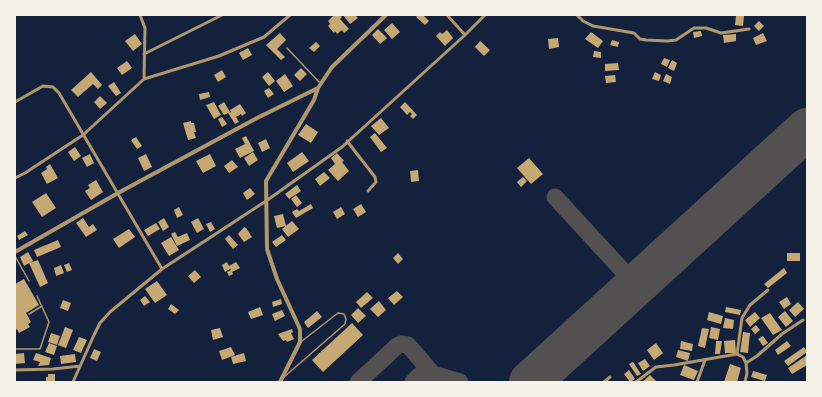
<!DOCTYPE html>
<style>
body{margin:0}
#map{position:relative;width:822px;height:397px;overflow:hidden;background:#14213d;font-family:"Zilla Slab",serif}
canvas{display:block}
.frame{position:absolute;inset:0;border:16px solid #f6f1e7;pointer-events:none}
</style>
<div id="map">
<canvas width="822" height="397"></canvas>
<div class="frame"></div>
</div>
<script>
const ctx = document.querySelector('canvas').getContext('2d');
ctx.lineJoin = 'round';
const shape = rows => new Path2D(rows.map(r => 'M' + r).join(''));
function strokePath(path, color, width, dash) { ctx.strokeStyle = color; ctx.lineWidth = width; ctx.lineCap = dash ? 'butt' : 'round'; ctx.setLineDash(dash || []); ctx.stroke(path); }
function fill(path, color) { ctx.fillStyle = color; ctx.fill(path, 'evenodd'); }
strokePath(shape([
 [555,197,636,285],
 [358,382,397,346,401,344,408,345,433,374],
 [413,382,420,375,429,373,460,382]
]), '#525050', 17);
strokePath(shape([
 [530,382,807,129]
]), '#525050', 42);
fill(shape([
 [334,15,340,15,342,17,340,19,349,29,344,33,342,30,337,34,335,31,334,33,328,26,330,24,328,21],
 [343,15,355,15,358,18,350,24],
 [418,15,423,15,429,21,425,25,416,17],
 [736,15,744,16,743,26,735,25],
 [759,21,764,26,759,31,754,26],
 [392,23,400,32,392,39,384,30],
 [378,29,387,38,380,44,372,35],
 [447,30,453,38,445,46,436,36,440,32,442,34],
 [701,31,702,36,694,38,693,32],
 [591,32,603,41,598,48,585,39],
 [280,33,286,40,277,49,285,57,281,60,266,45],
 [763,33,767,41,756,45,753,38],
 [135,34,142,44,133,51,125,41],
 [736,34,736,41,724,43,723,35],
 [558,38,559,47,549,49,548,39],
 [612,40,619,42,618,47,610,45],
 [480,41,490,50,484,56,475,47],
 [316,42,320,46,314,52,309,48],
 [248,48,252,55,243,60,239,53],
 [594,51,601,52,601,58,593,57],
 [664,58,670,60,667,67,661,64],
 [672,60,677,63,674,71,668,68],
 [127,61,132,68,122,75,117,68],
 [618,63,619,70,605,71,605,64],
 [301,68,307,74,300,81,294,75],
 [222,70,226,77,218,82,214,75],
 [91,72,102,85,98,89,93,84,78,97,71,90],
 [268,72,275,81,269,86,262,77],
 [655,72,661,75,659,81,652,79],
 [285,74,293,86,284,92,276,81],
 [666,74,672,77,670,84,663,81],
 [615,75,616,82,606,83,605,76],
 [114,82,121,93,116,96,108,86],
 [269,88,274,94,268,98,264,91],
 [209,92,210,97,200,100,199,94],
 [100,96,107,103,100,109,94,102],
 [214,102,221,115,214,119,206,105],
 [224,102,230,112,224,115,218,106],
 [405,102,417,115,413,119,410,116,412,114,410,112,407,115,400,107],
 [240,104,246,113,242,116,241,114,236,117,239,122,235,124,228,113,231,112,230,110],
 [222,117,227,124,222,127,218,119],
 [381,118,389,128,379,135,371,126],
 [191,121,191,123,194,123,196,132,194,132,196,138,188,140,183,123],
 [306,124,318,132,311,143,298,135],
 [375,133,387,148,381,152,370,137],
 [246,136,254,151,240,158,235,149,245,144,242,138],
 [136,137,142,146,137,149,131,140],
 [266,139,270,148,262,152,258,143],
 [75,147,81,156,74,161,68,152],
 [253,152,258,160,249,166,244,158],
 [302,152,309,161,293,172,287,163],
 [337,153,344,161,342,162,349,171,338,181,328,170,335,164,331,158],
 [90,154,94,163,87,167,82,158],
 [146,154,152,167,144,171,138,158],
 [210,154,216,166,203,173,196,161],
 [529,158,543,174,531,184,517,168],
 [232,160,238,167,229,173,224,166],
 [50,164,58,178,47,184,41,173,47,169,46,167],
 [418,170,419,181,411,182,410,171],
 [324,172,330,178,320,186,315,179],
 [523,177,527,181,521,187,517,182],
 [96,180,103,192,91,200,85,191,90,188,88,185],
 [297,185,301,191,289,199,285,194],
 [250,188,255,194,247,200,243,193],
 [46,193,56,208,42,217,32,202],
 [296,195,302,203,297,207,291,199],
 [311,204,313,208,296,218,292,212,297,209,299,211],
 [361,204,366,212,358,217,353,209],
 [179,207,183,215,177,218,174,210],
 [341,207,345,214,337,219,333,212],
 [283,214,286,226,277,228,274,216],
 [83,218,89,227,93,224,97,230,86,237,76,223],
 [164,218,169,227,163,231,158,222],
 [198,218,204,229,197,233,191,222],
 [292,221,299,229,288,237,282,229],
 [211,222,215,229,210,232,206,224],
 [156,223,160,229,148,236,144,230],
 [244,227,246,228,252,237,244,242,238,234],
 [129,229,135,237,119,248,113,239],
 [25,231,28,235,19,240,17,236],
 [175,232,178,237,187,233,190,240,177,246,171,234],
 [229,235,238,245,233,249,225,239],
 [282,235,286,240,276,247,272,242],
 [171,237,179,250,169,256,161,243],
 [58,240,61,247,37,257,34,250],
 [28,252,33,261,24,266,20,257],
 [398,253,403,259,398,264,393,258],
 [787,253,800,253,800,261,787,261],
 [38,260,48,283,40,287,29,263],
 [227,262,229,266,236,262,240,268,232,272,233,274,229,276,227,272,231,270,230,269,225,272,222,265],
 [69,263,72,270,67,272,64,265],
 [61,265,64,273,56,276,54,268],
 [784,268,787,273,768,288,764,284],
 [195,270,201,277,194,283,188,276],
 [24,279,39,305,26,313,31,322,28,324,30,327,19,333,17,329,15,331,15,284],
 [157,281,167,295,155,303,145,289],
 [397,291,403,297,394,305,388,298],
 [367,292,373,298,361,308,356,302],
 [145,296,150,302,144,306,140,300],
 [787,297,791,304,784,309,779,302],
 [281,299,282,304,273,307,272,302],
 [63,300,71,303,68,311,60,308],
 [379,301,386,310,378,317,370,309],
 [798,302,804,309,795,317,789,310],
 [171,304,179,310,175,314,168,309],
 [260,307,263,315,251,319,248,312],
 [726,307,741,310,740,315,725,312],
 [358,308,366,316,358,323,351,315],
 [282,310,285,316,275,321,272,314],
 [317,311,322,317,308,328,304,322],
 [785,311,793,321,786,327,778,317],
 [709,312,723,316,721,324,707,320],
 [755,312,760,318,750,327,745,320],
 [770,313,782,330,773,335,761,318],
 [725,318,734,320,733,329,723,328],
 [352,323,363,335,323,372,312,360],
 [756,325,760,330,755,334,751,329],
 [65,327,73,330,66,348,58,345],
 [711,327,720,329,718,340,709,338],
 [220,328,223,337,213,340,211,330],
 [702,328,709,329,705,348,698,346],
 [292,329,293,332,291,333,294,339,287,342,286,340,283,341,278,334],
 [743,332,750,333,748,353,740,352],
 [51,333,60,336,57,345,48,342],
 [763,336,768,343,763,346,758,339],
 [79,337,87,340,81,353,73,350],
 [735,340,736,353,725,353,724,341],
 [681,341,693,344,692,351,680,349],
 [716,341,722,341,720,354,715,354],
 [787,341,791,346,778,355,775,350],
 [49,343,57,346,54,355,45,352],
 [656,343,663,353,654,360,647,350],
 [231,347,235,355,222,360,219,351],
 [804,347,807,352,788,366,784,361],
 [94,349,101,352,97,361,90,358],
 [678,350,690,353,688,361,676,357],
 [24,353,25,363,15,364,15,354],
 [36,353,51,358,49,365,38,366,40,362,33,360],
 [244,353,246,361,233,364,231,357],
 [75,354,76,362,61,364,60,356],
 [807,355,807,365,792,374,788,368],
 [645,359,650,366,643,371,638,363],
 [633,362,641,374,637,376,629,364],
 [730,364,741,368,737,382,724,382],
 [684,365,698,371,694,380,680,375],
 [629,370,635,379,630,382,624,374],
 [753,371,767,375,765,381,751,377],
 [48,374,55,374,55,382,46,382,46,377,48,377],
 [650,375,657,382,642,382]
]), '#c6a872');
strokePath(shape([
 [287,48,320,83],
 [15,256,29,281],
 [29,314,42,306],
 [15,349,40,349,49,322,37,296],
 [284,377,345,324,346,319,344,314,338,313,302,341]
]), '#b1986c', 1.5);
strokePath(shape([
 [140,15,145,28,144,79],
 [447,15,465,35],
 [577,15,583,21,593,26,634,33,640,39,646,40,667,41,676,40,694,28,706,28,721,33,749,29],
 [144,54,222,15],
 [15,102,43,86,53,87,59,93,162,269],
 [347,141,375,177,376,182,368,191],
 [15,178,25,173,83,135,144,79,219,56,264,37,290,15],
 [737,354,742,318,750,305,768,290],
 [746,363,757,356,782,334,803,320],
 [15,370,53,369,80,366],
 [73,382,94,335,100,323,110,312,162,269,266,201,342,147,465,35,485,15],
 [604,382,610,377],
 [636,382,656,367,674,365,737,354,743,357,746,363,747,373,745,382],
 [697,382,705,360]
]), '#b1986c', 3);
strokePath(shape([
 [15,252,118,193,257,118,318,88],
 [280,382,300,342,300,329,277,279,267,249,266,181,314,100,318,88,332,67,386,15]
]), '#b1986c', 4);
</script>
